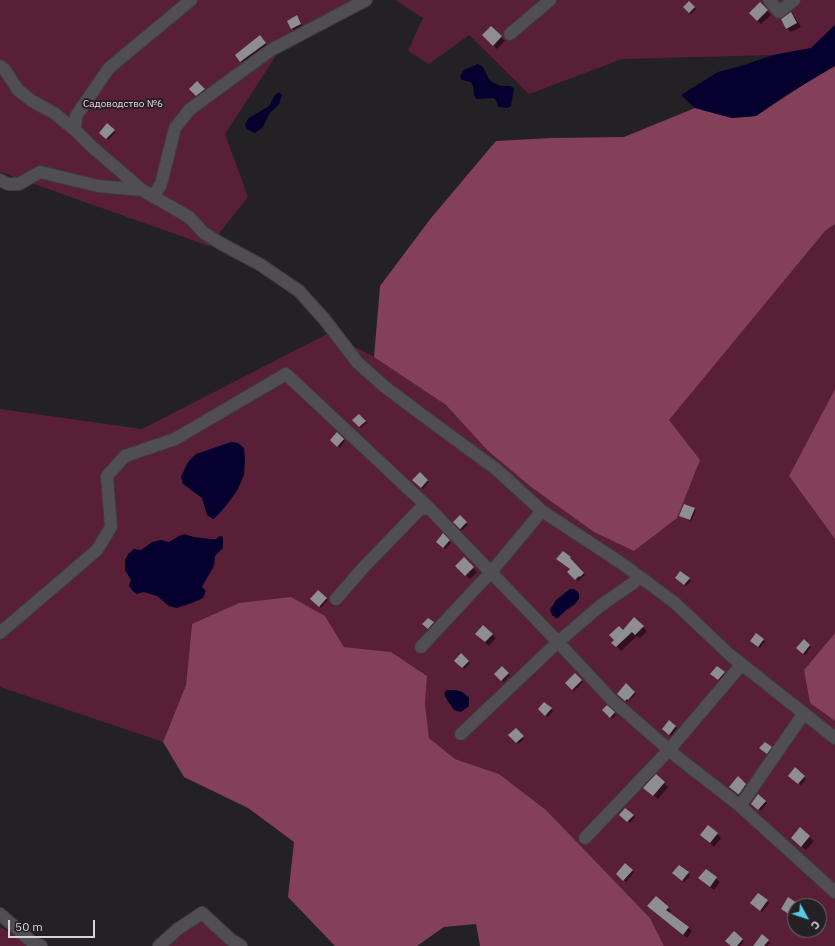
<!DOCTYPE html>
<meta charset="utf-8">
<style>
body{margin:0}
#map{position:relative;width:835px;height:946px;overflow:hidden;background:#232124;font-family:"IBM Plex Sans",sans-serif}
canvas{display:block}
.north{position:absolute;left:787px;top:898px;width:40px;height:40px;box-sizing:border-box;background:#232124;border:1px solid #6b696b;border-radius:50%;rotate:130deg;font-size:11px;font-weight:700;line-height:16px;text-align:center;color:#d6d4d6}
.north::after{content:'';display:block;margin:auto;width:14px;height:18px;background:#57c9e2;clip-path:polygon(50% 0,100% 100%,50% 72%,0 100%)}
.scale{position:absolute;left:8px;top:920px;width:87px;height:18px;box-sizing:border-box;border:2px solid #d6d4d6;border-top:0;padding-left:5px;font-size:12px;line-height:14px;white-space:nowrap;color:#d6d4d6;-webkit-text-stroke:3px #232124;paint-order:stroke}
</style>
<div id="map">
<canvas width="835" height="946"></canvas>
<div class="north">С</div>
<div class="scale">50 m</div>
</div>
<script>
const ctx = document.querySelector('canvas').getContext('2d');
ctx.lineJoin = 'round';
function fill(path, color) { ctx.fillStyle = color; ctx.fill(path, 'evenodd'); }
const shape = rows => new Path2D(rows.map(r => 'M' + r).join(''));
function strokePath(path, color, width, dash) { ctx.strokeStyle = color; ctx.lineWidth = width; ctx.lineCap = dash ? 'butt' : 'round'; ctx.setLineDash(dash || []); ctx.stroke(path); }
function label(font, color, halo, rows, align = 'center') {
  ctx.font = font + ' "IBM Plex Sans",sans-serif'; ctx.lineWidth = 4; ctx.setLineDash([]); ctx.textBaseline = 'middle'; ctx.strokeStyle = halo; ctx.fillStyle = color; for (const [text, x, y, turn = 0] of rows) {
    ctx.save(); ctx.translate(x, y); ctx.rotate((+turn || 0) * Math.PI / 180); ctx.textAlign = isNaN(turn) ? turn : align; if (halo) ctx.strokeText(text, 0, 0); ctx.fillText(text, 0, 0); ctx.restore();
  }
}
fill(shape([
 [0,0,374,0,285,42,225,134,248,197,209,246,0,172],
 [395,0,835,0,835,25,811,48,773,55,622,59,529,94,469,35,429,64,408,51,423,18],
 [835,224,835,389,789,476,835,539,835,633,804,670,810,703,835,721,835,946,664,946,650,918,546,810,499,774,455,759,429,738,425,704,427,676,391,652,344,647,325,616,192,624,186,685,163,742,0,687,0,409,142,429,329,333,374,357,446,405,487,450,531,487,594,532,668,420,825,231],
 [795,906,819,906,819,930,795,930],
 [196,912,248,946,154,946],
 [0,927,34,946,0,946]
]), '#591f36');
fill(shape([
 [835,64,835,224,825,231,669,420,700,460,677,518,634,551,594,532,531,487,487,450,446,405,374,357,380,286,431,218,496,141,552,138,624,137,695,108,732,118,756,116],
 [835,389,835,539,789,476],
 [291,597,325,616,344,647,391,652,427,676,425,704,429,738,455,759,499,774,546,810,650,918,664,946,480,946,476,924,444,927,417,946,335,946,288,897,294,842,248,808,184,777,163,742,186,685,192,624,239,603],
 [835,633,835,721,810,703,804,670]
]), '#843f59');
fill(shape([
 [835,25,835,66,786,95,756,116,732,118,695,108,681,95,718,72,741,66,773,55,811,48],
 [478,64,483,67,489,79,492,82,501,86,510,86,514,88,511,106,507,108,498,107,497,102,494,98,476,99,474,95,473,86,471,82,462,80,460,76,464,70],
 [279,92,282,95,279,104,269,114,263,127,255,133,250,131,246,128,245,124,249,118,269,106,275,95],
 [231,442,238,443,244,448,245,460,244,475,237,491,225,507,215,518,213,519,207,515,202,498,183,484,181,477,188,462,196,454],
 [184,534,194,537,211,539,216,539,220,536,222,536,223,539,223,548,215,556,214,566,203,585,202,587,206,591,203,598,192,603,177,608,169,606,157,596,144,592,137,594,133,591,129,586,131,580,125,570,125,560,128,554,134,549,141,550,152,542,161,540,169,542,179,536],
 [570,589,574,589,578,592,579,594,579,599,575,604,565,611,558,618,556,618,552,615,550,610,551,608,556,600],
 [447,690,456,690,462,692,469,697,469,706,461,712,454,710,447,700,444,693]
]), '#06002f');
fill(shape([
 [689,2,696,9,691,14,684,7],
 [760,3,771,15,761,24,750,13],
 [791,13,795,17,801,27,791,32,787,28],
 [298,18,302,26,294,31,288,21],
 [491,28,505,41,497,49,484,35],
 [260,36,267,45,243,63,236,55],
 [197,83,206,91,198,97,191,89],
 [108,125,116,132,108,140,100,133],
 [359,416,367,423,361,428,354,421],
 [337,434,345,441,340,448,332,440],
 [420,473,429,482,423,489,413,480],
 [694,509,696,511,691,521,680,516],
 [460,517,468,525,462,530,454,522],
 [443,535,451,543,445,549,437,542],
 [558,558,570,558,572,560,571,561,585,575,578,581,569,572,571,569],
 [464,559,477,572,470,579,457,566],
 [689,579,691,581,686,586,678,580],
 [318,591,328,600,321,608,311,599],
 [428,619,435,625,430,630,424,624],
 [634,619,647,631,640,638,637,636,621,651,613,642],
 [483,626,496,638,489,646,477,634],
 [763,640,765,641,760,648,753,643],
 [804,640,811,647,805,655,797,648],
 [461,655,470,663,464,669,456,660],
 [502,667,510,675,504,682,496,674],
 [724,673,726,674,720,681,713,676],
 [575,674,583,682,574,691,567,683],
 [626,685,636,694,627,702,618,694],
 [544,703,553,711,548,717,539,709],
 [607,707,616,715,612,719,603,710],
 [670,721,677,728,671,736,663,729],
 [516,729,524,739,518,744,510,735],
 [765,743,773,749,769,755,761,748],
 [795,769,806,779,801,785,789,775],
 [664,783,668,787,658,799,649,792],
 [746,784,750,788,743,798,734,791],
 [758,795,767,803,761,811,752,804],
 [625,809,635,817,630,823,621,815],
 [800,829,814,841,806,850,796,842],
 [717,834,721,838,714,847,701,835],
 [625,865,634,872,626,882,617,874],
 [706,870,720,882,714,890,704,882],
 [688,873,690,875,684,882,675,875],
 [767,901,769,903,762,912,753,905],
 [796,904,798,905,795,906,795,911,792,916,784,911],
 [668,908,671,911,669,913,692,931,687,938,652,909],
 [734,933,744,941,740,946,732,946],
 [762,936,770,943,767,946,761,946]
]), '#0007');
fill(shape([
 [689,1,695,7,689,13,683,7],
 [760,2,768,10,757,21,749,13],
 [791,12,797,23,786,29,781,19],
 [297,15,301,24,291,29,287,21],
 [491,26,502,36,493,46,482,35],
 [260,35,266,43,240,62,235,55],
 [197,81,205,89,196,96,189,89],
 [107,123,115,130,106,139,99,133],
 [359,414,366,421,359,427,352,420],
 [337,432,344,439,337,447,330,440],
 [420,472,428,480,421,488,412,480],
 [684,504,695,508,690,520,679,516],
 [460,515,467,522,460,529,453,522],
 [443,533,450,540,443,548,436,542],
 [563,551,571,557,570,558,584,573,580,577,579,576,575,580,567,572,570,569,556,559],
 [464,557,474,567,465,576,455,566],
 [680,571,690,578,684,585,675,578],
 [318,590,327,598,319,607,310,599],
 [634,617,644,626,635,635,632,632,616,647,611,643,614,640,609,635,619,626,623,630],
 [428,618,434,622,428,629,422,624],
 [483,625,493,634,485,642,475,634],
 [756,633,764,639,758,647,750,641],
 [804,639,810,645,803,654,796,648],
 [461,653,469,661,462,668,454,661],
 [502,666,509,673,501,681,494,674],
 [717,666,725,672,718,680,710,674],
 [575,673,582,680,572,690,565,683],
 [626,683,635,692,628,700,627,699,625,701,617,694],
 [544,702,552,708,545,716,538,709],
 [607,705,615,712,610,718,602,710],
 [669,720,676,726,669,735,662,729],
 [516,728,524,736,516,743,508,735],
 [765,742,772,747,767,754,759,748],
 [795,767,805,776,798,784,788,776],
 [656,774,665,782,653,796,643,788],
 [738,776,746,784,739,794,738,794,729,787],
 [758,794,766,801,758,810,751,804],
 [625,808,634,815,627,822,619,815],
 [708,825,718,833,710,843,700,835],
 [800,827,810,836,801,847,791,838],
 [625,863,633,870,623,881,616,874],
 [679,865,689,872,682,881,672,873],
 [706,869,717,877,710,887,698,878],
 [758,893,768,900,760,911,750,903],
 [656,896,669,907,666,910,689,927,683,935,647,906],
 [788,897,797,903,790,915,781,909],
 [734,931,743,939,737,946,731,946,725,941],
 [762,934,769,940,764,946,753,946]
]), '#8e8d91');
const minor = shape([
 [191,0,109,68,76,116,75,130,90,145,142,190,189,217,204,233,220,243,261,265,299,291,325,320,357,362,385,387,425,417,496,469,542,511,624,565,675,603,730,655,835,738],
 [769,0,779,12,794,0],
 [510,34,550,0],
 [0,66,5,70,18,90,32,101,54,113,75,130],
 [0,180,8,184,19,184,40,172,98,186,142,190],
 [153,197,161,184,175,128,189,110,271,50,366,0],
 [639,577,633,583,600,606,558,642,611,699,676,756,740,806],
 [336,599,363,568,421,508,430,509,558,642,461,734],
 [0,633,97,550,111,527,107,476,125,456,175,439,286,374,430,509],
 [421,647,491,572,542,511],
 [804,713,740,806,835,892],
 [585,838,669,750,742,664],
 [0,914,32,942,41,946],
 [159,946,178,929,202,913,230,939,241,946]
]);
strokePath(minor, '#3c3b3d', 14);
strokePath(minor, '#504e51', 12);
label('10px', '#facfdc', '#232124', [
 ["Садоводство №6",123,104]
]);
</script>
